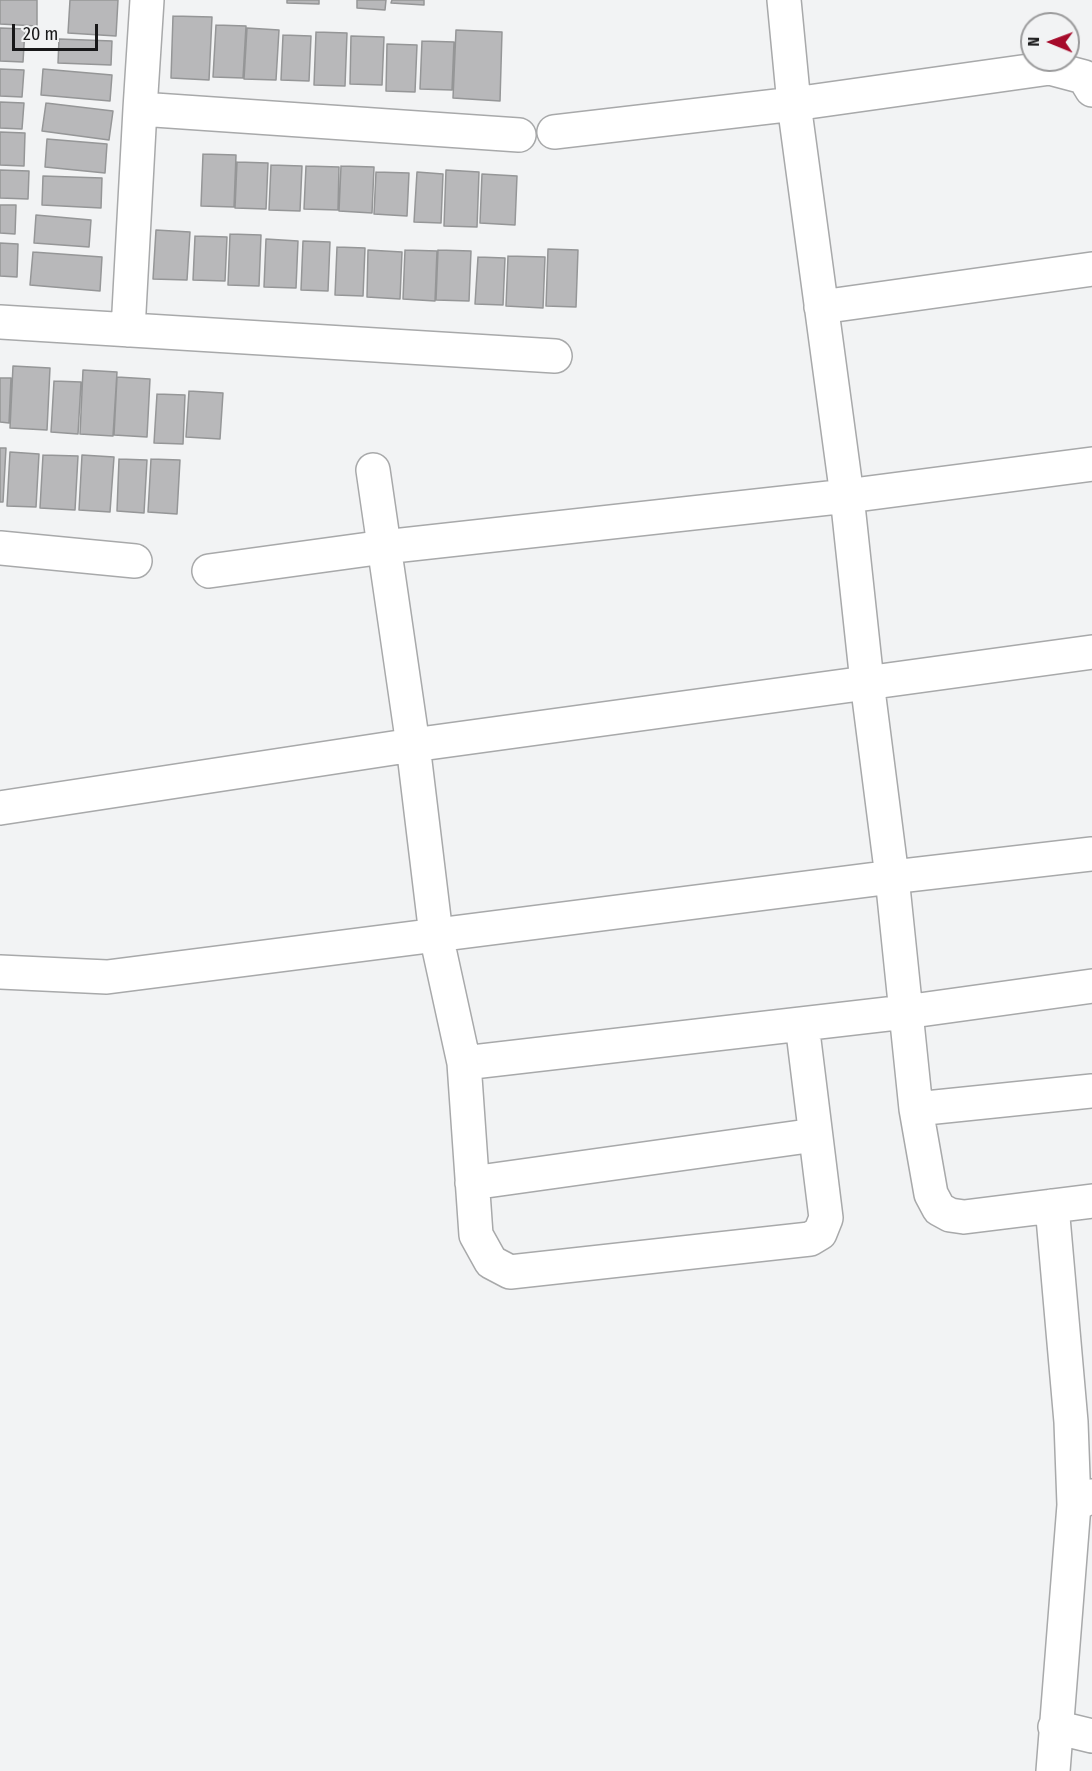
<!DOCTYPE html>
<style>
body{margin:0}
#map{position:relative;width:1092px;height:1771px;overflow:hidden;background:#f2f3f4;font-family:"Fira Sans Condensed",sans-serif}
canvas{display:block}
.north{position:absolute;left:1020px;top:12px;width:60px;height:60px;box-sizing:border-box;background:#f2f3f4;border:2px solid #9b9b9c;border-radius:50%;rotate:271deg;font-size:16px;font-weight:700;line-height:24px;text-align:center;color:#181819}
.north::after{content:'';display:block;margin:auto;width:21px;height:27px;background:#a60b2b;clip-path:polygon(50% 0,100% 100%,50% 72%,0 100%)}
.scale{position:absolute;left:12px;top:24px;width:86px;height:27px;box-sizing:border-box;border:3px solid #181819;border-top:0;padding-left:8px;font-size:18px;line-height:21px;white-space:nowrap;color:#181819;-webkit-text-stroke:4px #f2f3f4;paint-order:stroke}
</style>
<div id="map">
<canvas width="1092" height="1771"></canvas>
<div class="north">N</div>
<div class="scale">20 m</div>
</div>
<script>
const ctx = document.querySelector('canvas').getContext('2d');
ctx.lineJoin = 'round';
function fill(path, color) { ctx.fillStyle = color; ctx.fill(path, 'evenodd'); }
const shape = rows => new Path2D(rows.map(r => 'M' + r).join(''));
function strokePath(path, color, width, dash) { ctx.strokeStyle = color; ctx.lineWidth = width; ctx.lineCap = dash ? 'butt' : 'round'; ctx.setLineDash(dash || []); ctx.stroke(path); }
const building = shape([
 [0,0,37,0,37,26,0,24,0,0],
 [70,0,118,0,116,36,68,33,70,0],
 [287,0,319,0,319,4,287,3,287,0],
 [357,0,386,0,385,10,357,8,357,0],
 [392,0,424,0,424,5,391,3,392,0],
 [173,16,212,17,209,80,171,78,173,16],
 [216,25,246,26,243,78,213,77,216,25],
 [0,28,25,29,23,62,0,61,0,28],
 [247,28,279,30,276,80,244,79,247,28],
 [456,30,502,32,500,101,453,98,456,30],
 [316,32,347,33,345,86,314,85,316,32],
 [283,35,311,36,309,81,281,80,283,35],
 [351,36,384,37,382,85,350,84,351,36],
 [59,39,112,41,111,65,58,63,59,39],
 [422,41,454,42,452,90,420,89,422,41],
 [387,44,417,45,415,92,386,91,387,44],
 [0,69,24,70,22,97,0,96,0,69],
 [43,69,112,75,110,101,41,95,43,69],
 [0,102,24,103,22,129,0,128,0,102],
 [46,103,113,111,109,140,42,131,46,103],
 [0,132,25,133,24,166,0,165,0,132],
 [47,139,107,144,105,173,45,167,47,139],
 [203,154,236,155,234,207,201,206,203,154],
 [237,162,268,163,266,209,235,208,237,162],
 [271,165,302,166,300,211,269,210,271,165],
 [306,166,339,167,338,210,304,209,306,166],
 [341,166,374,167,372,213,339,211,341,166],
 [0,170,29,171,28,199,0,198,0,170],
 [446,170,479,172,477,227,444,226,446,170],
 [376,172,409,173,407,216,374,214,376,172],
 [417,172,443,174,441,223,414,222,417,172],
 [482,174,517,176,515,225,480,223,482,174],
 [43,176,102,178,101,208,42,205,43,176],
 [0,205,16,205,15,234,0,233,0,205],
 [36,215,91,220,89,247,34,243,36,215],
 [156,230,190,232,187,280,153,279,156,230],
 [230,234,261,235,259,286,228,285,230,234],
 [195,236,227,237,225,281,193,280,195,236],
 [266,239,298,241,296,288,264,287,266,239],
 [303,241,330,242,328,291,301,290,303,241],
 [0,243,18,244,17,277,0,276,0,243],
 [337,247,365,248,363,296,335,295,337,247],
 [548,249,578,250,576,307,546,306,548,249],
 [368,250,402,252,400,299,367,297,368,250],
 [405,250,437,251,435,301,403,299,405,250],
 [438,250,471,251,469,301,436,300,438,250],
 [33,252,102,257,100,291,30,285,33,252],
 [508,256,545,257,543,308,506,306,508,256],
 [478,257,505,258,503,305,475,304,478,257],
 [13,366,50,368,47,430,10,428,13,366],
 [83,370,117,372,113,436,80,434,83,370],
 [117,377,150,379,147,437,114,435,117,377],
 [0,378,11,378,9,423,0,422,0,378],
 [54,381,81,382,78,434,51,432,54,381],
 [189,391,223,393,220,439,186,437,189,391],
 [157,394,185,395,183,444,154,443,157,394],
 [0,448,6,448,3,502,0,502,0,448],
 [10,452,39,454,36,507,7,506,10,452],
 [43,455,78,456,75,510,40,508,43,455],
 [82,455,114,457,110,512,79,510,82,455],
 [119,459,147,460,144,513,117,511,119,459],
 [151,459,180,460,177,514,148,512,151,459]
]);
fill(building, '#b8b8ba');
strokePath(building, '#959697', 1.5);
const minor = shape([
 [784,0,794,104,847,496,867,682,892,877,916,1109,931,1194,939,1209,950,1215,964,1217,1092,1201],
 [140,109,519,135],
 [554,132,794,104,1050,68,1084,77,1092,90],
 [821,307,1092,269],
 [0,322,555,356],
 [128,330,140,109,147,0],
 [373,470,413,745,436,935,464,1063,476,1235,491,1262,510,1272,810,1239,820,1233,826,1218,802,1024],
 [0,548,135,561],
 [209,571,384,547,847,496,1092,464],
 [0,808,413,745,1092,652],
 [0,972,107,977,892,877,1092,854],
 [464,1063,905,1012,1092,986],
 [916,1109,1092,1091],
 [472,1183,815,1135],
 [1052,1206,1071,1422,1074,1505],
 [1055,1727,1092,1736],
 [1053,1771,1074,1505,1092,1496]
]);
strokePath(minor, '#a8a9aa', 36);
strokePath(minor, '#fff', 33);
</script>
